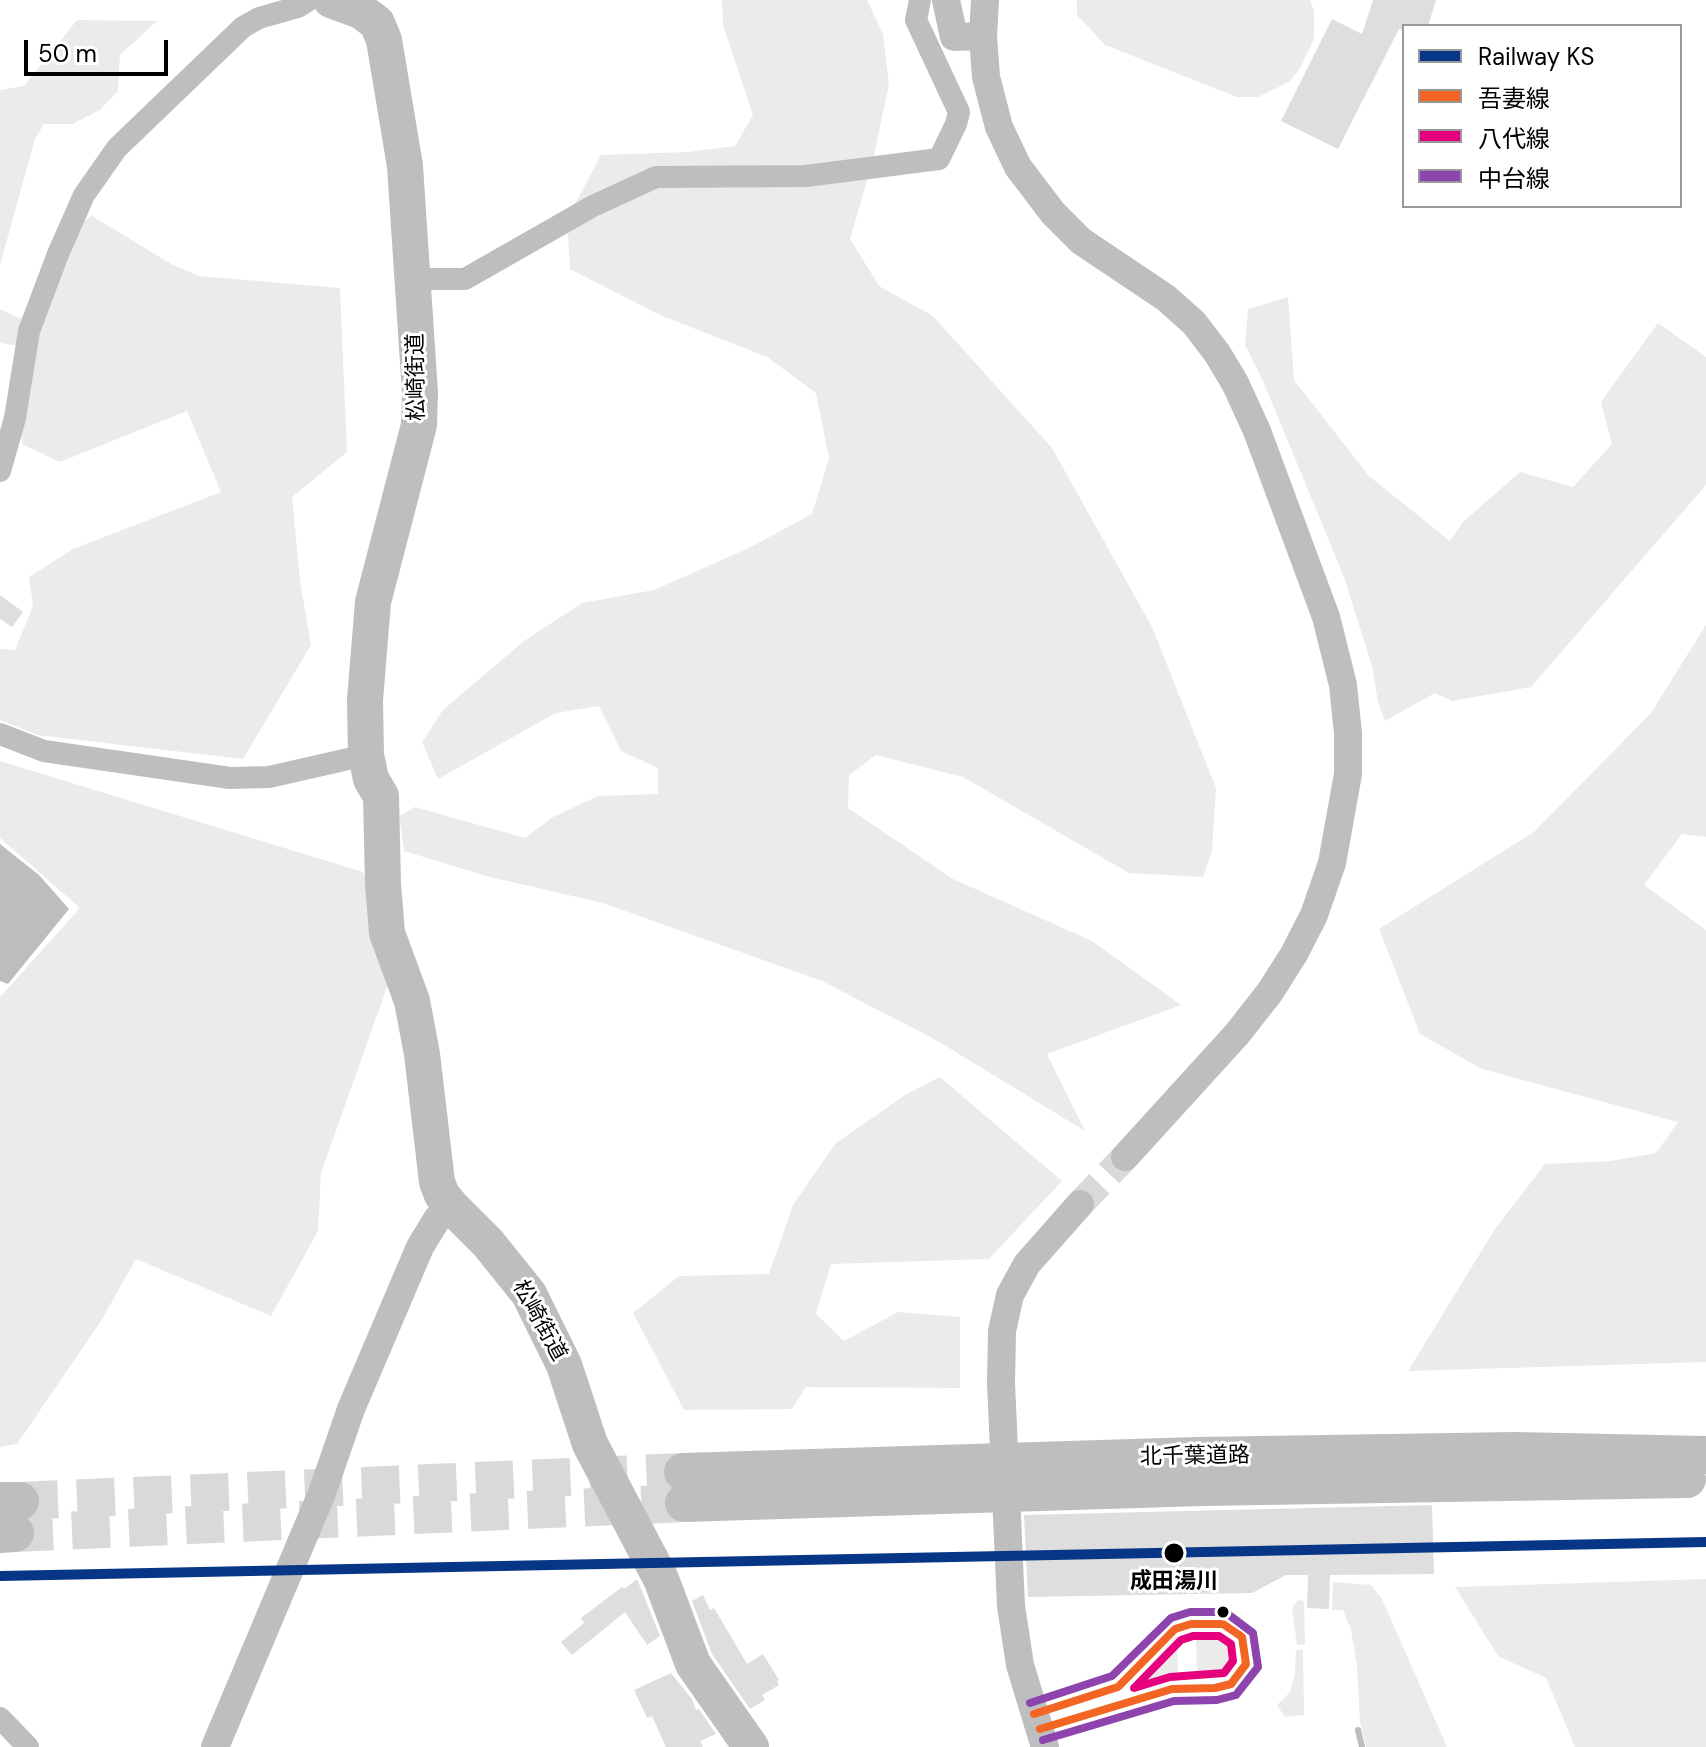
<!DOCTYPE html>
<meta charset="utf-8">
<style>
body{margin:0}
#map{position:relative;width:1706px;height:1747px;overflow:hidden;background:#fff;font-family:"DM Sans","Noto Sans JP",sans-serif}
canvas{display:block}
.legend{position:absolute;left:1402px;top:24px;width:280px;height:184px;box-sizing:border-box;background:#fff;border:2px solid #999;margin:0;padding:10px 14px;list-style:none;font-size:24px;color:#000}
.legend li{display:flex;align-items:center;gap:16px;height:40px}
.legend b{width:40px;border:2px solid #999}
.scale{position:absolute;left:24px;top:40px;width:144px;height:36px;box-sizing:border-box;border:4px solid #000;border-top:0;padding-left:10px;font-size:24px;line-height:28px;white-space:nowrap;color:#000;-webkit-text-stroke:6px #fff;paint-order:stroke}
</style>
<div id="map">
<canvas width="1706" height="1747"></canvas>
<ul class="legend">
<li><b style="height:10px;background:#073686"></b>Railway KS</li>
<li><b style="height:10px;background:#f26522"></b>吾妻線</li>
<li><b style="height:10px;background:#e5007d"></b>八代線</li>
<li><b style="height:10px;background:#8e44ad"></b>中台線</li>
</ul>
<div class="scale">50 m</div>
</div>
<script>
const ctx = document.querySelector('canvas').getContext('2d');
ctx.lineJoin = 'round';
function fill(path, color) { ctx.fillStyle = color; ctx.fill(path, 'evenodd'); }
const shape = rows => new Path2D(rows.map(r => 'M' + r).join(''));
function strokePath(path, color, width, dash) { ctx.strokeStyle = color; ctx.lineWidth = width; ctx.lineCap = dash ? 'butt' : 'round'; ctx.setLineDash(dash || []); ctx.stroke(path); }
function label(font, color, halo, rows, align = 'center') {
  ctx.font = font + ' "DM Sans","Noto Sans JP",sans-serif'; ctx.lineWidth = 6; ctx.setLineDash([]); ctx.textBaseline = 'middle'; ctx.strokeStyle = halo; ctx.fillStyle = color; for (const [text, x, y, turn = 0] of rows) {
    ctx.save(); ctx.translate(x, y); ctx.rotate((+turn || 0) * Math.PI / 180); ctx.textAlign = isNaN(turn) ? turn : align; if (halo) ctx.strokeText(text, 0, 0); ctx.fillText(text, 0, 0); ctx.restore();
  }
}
fill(shape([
 [722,0,867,0,883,34,889,84,872,164,850,239,879,286,933,316,1052,448,1152,627,1216,788,1212,851,1203,877,1129,873,963,777,876,755,849,775,848,808,953,879,1092,941,1181,1005,1047,1054,1085,1131,936,1040,822,981,603,903,490,877,404,851,399,816,415,807,525,838,553,817,598,796,658,794,658,768,621,751,599,706,556,713,438,779,422,742,443,710,524,641,582,603,654,590,749,548,812,514,829,458,816,393,767,357,660,315,570,269,567,219,601,155,688,152,735,146,753,115,723,25],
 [1077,0,1310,0,1314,11,1314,39,1300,68,1289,82,1258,97,1237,97,1105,45,1077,15],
 [77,20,157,21,120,55,118,91,100,110,72,124,44,124,35,139,0,265,0,90,24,86],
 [92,216,173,265,199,276,340,288,347,452,292,497,300,581,311,645,243,759,37,735,0,720,0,649,15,650,33,606,29,577,73,549,221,492,187,411,60,462,22,444,20,427,32,348,0,343,0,309,39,327,81,223],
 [1288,297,1294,380,1369,476,1450,541,1463,522,1520,472,1573,487,1612,444,1601,402,1658,323,1706,357,1706,485,1531,687,1452,701,1435,693,1385,721,1378,702,1372,666,1344,577,1263,381,1245,345,1248,309],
 [1706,625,1706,837,1682,834,1644,885,1706,930,1706,1362,1408,1371,1495,1229,1545,1164,1611,1161,1656,1153,1678,1122,1482,1069,1420,1034,1379,929,1534,832,1651,713],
 [0,761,363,872,394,967,321,1173,318,1231,271,1316,136,1259,101,1321,17,1444,0,1447,0,997,80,908,0,838],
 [940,1077,1062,1181,989,1259,831,1264,816,1314,844,1341,898,1312,960,1317,960,1388,806,1387,792,1409,684,1410,633,1313,679,1276,769,1274,793,1205,835,1144,905,1095],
 [1706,1579,1706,1747,1575,1747,1546,1678,1498,1656,1455,1587],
 [1333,1582,1371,1585,1382,1599,1447,1747,1366,1747,1360,1722,1357,1666,1351,1630,1343,1610,1332,1610],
 [1298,1600,1304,1601,1305,1645,1297,1645,1292,1608],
 [1196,1633,1218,1633,1230,1641,1235,1661,1224,1674,1217,1677,1197,1677],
 [1177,1635,1178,1678,1147,1680,1143,1673],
 [1296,1650,1303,1650,1304,1715,1285,1717,1277,1705,1290,1692,1295,1674]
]), '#ebebeb');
fill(shape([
 [0,844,39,875,69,909,8,984,0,981]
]), '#bdbdbd');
strokePath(shape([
 [1358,1730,1362,1747]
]), '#bdbdbd', 6);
fill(shape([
 [1373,0,1436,0,1428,26,1404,26,1404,30,1399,29,1338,149,1281,121,1332,19,1362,34],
 [0,595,23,612,12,627,0,619],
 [1432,1505,1434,1574,1330,1575,1329,1609,1307,1608,1308,1575,1286,1575,1252,1593,1028,1597,1024,1515],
 [637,1579,660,1636,647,1645,625,1612,572,1655,561,1642,584,1623,581,1618,622,1587,624,1589],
 [703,1595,710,1610,714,1608,747,1664,763,1654,779,1680,777,1681,779,1685,762,1695,765,1700,750,1709,712,1654,692,1601],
 [671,1673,692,1699,696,1710,699,1709,716,1734,700,1741,703,1747,666,1747,652,1716,647,1718,634,1690]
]), '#dedede');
strokePath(shape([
 [1080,1204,1125,1157]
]), '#d9d9d9', 28, [28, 14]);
strokePath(shape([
 [20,1501,683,1472],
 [15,1533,684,1503]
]), '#d9d9d9', 38, [38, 19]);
strokePath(shape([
 [413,279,465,279,593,206,656,177,806,176,939,159,956,124,959,112,916,20,920,0],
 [0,471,15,418,29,331,58,254,84,195,117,148,243,27,259,18,298,7,309,0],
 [0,734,44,751,230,778,269,777,366,755],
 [0,1718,28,1747]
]), '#bebebe', 22);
strokePath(shape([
 [946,0,954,37,983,36],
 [985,0,983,36,986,77,999,127,1018,167,1053,213,1081,241,1166,298,1194,323,1217,353,1235,383,1257,431,1326,617,1343,685,1348,733,1348,774,1332,863,1314,915,1294,954,1270,992,1237,1034,1125,1157],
 [215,1747,322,1493,351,1409,420,1247,437,1219,452,1207],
 [1045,1747,1020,1665,1011,1606,1001,1383,1002,1331,1010,1295,1027,1264,1080,1204]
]), '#bebebe', 28);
strokePath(shape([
 [331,0,361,11,377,23,384,40,405,166,420,393,419,425,373,602,365,700,366,755,371,779,381,796,383,884,387,933,412,1001,422,1054,437,1182,442,1195,452,1207,488,1243,529,1294,564,1365,590,1444,661,1579,693,1664,751,1747]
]), '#bebebe', 36);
strokePath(shape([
 [683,1472,1197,1456,1515,1451,1706,1455],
 [0,1501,20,1501],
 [684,1503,1203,1487,1687,1479],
 [0,1534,15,1533]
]), '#bebebe', 38);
strokePath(shape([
 [1034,1714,1118,1687,1175,1629,1191,1624,1223,1624,1242,1637,1246,1664,1231,1684,1215,1688,1172,1689,1040,1729]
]), '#f26522', 8);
strokePath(shape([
 [1193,1636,1219,1636,1231,1644,1233,1661,1224,1673,1170,1677,1134,1688,1181,1640,1193,1636]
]), '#e5007d', 8);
strokePath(shape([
 [1030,1703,1112,1676,1171,1618,1190,1612,1225,1612,1253,1633,1258,1667,1236,1695,1217,1700,1174,1701,1043,1740]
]), '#8e44ad', 8);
strokePath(shape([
 [0,1576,1706,1542]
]), '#073686', 10);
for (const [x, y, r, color] of [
 [1174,1553,11,"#000"],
 [1223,1612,7,"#000"]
]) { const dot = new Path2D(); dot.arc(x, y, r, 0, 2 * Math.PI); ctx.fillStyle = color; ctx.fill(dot); strokePath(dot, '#fff', 3); }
label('22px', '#000', '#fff', [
 ["松崎街道",417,377,-91],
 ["松崎街道",539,1321,61],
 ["北千葉道路",1195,1457,-1]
]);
label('bold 22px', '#000', '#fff', [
 ["成田湯川",1174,1582]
]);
</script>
